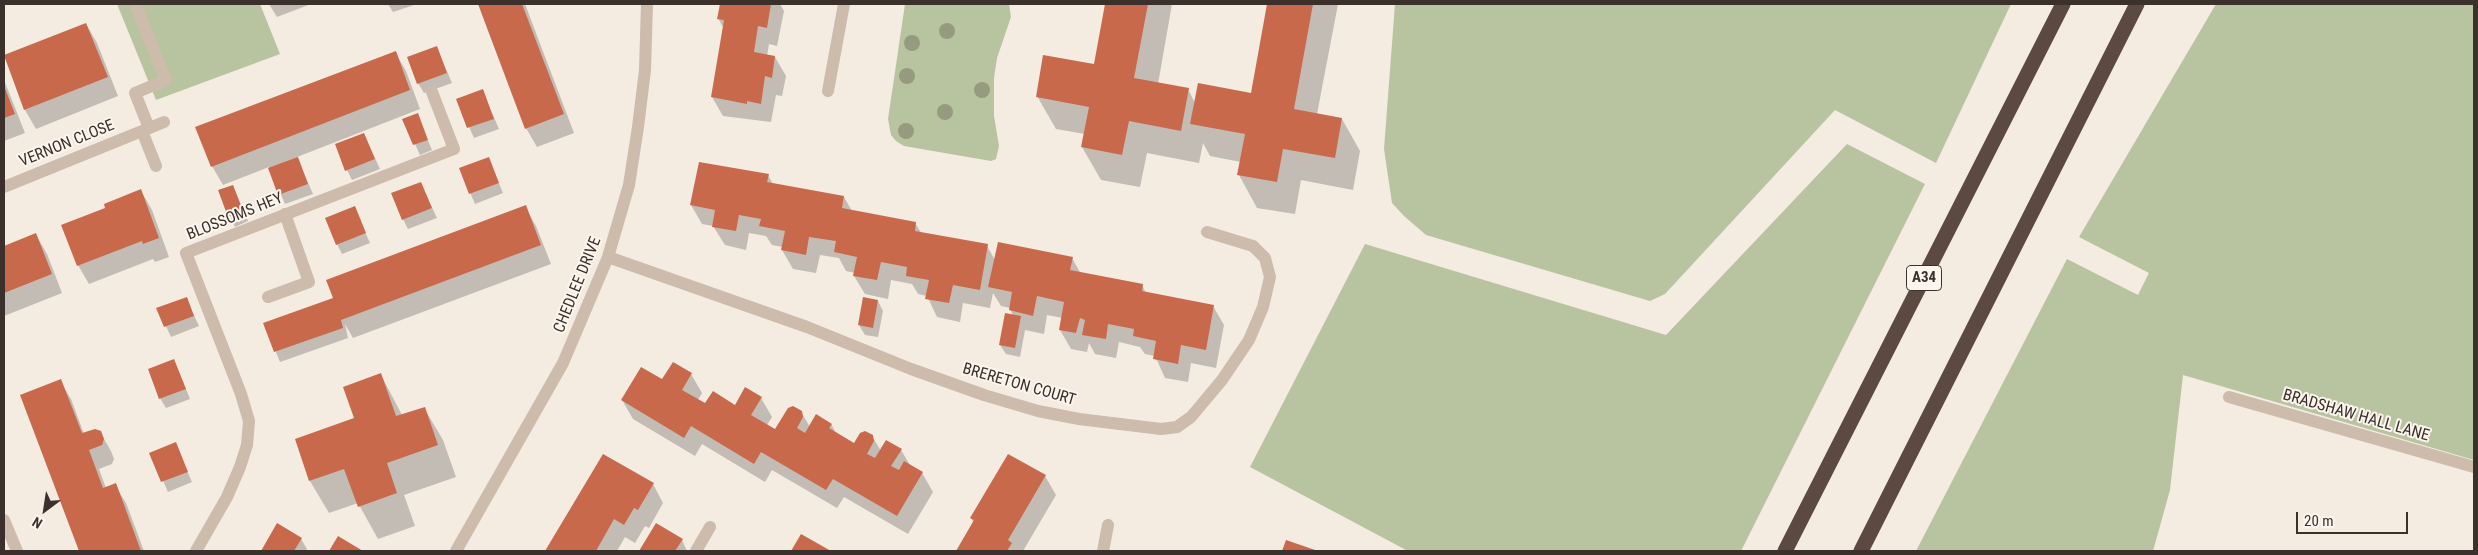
<!DOCTYPE html>
<style>
body{margin:0}
#map{position:relative;width:2478px;height:555px;overflow:hidden;background:#f4ebe1;font-family:"Roboto Condensed",sans-serif}
canvas{display:block}
.frame{position:absolute;inset:0;border:5px solid #3b302b;pointer-events:none}
.north{position:absolute;left:20px;top:485px;width:50px;height:50px;-webkit-text-stroke:4px #fbf5ee;paint-order:stroke;rotate:211deg;font-size:14px;font-weight:700;line-height:20px;text-align:center;color:#3b302b}
.north::after{content:'';display:block;margin:auto;width:18px;height:22px;background:#3b302b;clip-path:polygon(50% 0,100% 100%,50% 72%,0 100%)}
.scale{position:absolute;left:2296px;top:512px;width:112px;height:22px;box-sizing:border-box;border:2px solid #3b302b;border-top:0;padding-left:6px;font-size:15px;line-height:18px;white-space:nowrap;color:#3b302b;-webkit-text-stroke:4px #fbf5ee;paint-order:stroke}
</style>
<div id="map">
<canvas width="2478" height="555"></canvas>
<div class="frame"></div>
<div class="north">N</div>
<div class="scale">20 m</div>
</div>
<script>
const ctx = document.querySelector('canvas').getContext('2d');
ctx.lineJoin = 'round';
function fill(path, color) { ctx.fillStyle = color; ctx.fill(path, 'evenodd'); }
const shape = rows => new Path2D(rows.map(r => 'M' + r).join(''));
function strokePath(path, color, width, dash) { ctx.strokeStyle = color; ctx.lineWidth = width; ctx.lineCap = dash ? 'butt' : 'round'; ctx.setLineDash(dash || []); ctx.stroke(path); }
function label(font, color, halo, rows, align = 'center') {
  ctx.font = font + ' "Roboto Condensed",sans-serif'; ctx.lineWidth = 4; ctx.setLineDash([]); ctx.textBaseline = 'middle'; ctx.strokeStyle = halo; ctx.fillStyle = color; for (const [text, x, y, turn = 0] of rows) {
    ctx.save(); ctx.translate(x, y); ctx.rotate((+turn || 0) * Math.PI / 180); ctx.textAlign = isNaN(turn) ? turn : align; if (halo) ctx.strokeText(text, 0, 0); ctx.fillText(text, 0, 0); ctx.restore();
  }
}
fill(shape([
 [117,4,260,4,280,54,156,100],
 [905,4,1009,4,1011,17,997,58,994,78,994,116,999,146,996,159,991,161,904,146,896,141,891,135,888,119],
 [1395,4,2011,4,1936,163,1835,110,1665,294,1650,301,1426,235,1404,216,1392,203,1384,149],
 [2216,4,2474,4,2474,460,2183,375,2170,490,2153,551,1916,551,2067,259,2138,295,2149,273,2079,237],
 [1847,144,1925,184,1741,551,1408,551,1250,467,1365,244,1666,335]
]), '#b8c4a0');
fill(shape([
 [269,4,311,4,277,17],
 [388,4,414,4,414,5,393,12],
 [479,4,525,4,574,133,537,147,526,128],
 [721,4,780,4,784,11,777,46,769,44,767,56,775,57,786,76,782,96,776,95,771,122,723,116,712,97,724,29,718,18],
 [1106,4,1172,4,1158,84,1188,89,1195,103,1252,94,1268,4,1338,4,1317,114,1342,119,1360,151,1353,190,1301,180,1295,214,1257,208,1239,175,1241,162,1210,156,1203,143,1199,163,1147,153,1140,187,1101,180,1082,147,1085,134,1056,129,1037,96,1095,66],
 [86,24,97,43,118,96,36,129,25,110,4,56],
 [437,48,452,83,424,93,418,83],
 [395,52,406,71,420,109,297,157,313,194,285,204,269,167,223,185,212,166],
 [4,80,25,133,4,141],
 [482,90,499,129,474,138,457,99],
 [417,115,432,150,420,155,404,120],
 [364,134,380,169,352,180,347,170],
 [488,158,503,193,475,204,460,169],
 [768,175,773,184,844,197,852,211,915,223,922,234,987,246,995,260,1072,258,1081,274,1142,285,1146,293,1213,306,1224,325,1216,368,1191,363,1188,382,1165,378,1155,356,1145,354,1140,347,1119,342,1116,358,1095,354,1089,343,1087,352,1071,349,1060,330,1063,318,1047,315,1044,334,1025,330,1020,357,1006,354,1000,345,1013,316,1010,308,1001,306,993,293,990,308,963,303,960,322,937,317,927,296,918,294,912,284,891,280,888,299,865,294,854,276,855,273,846,271,839,258,820,255,816,273,793,269,782,250,783,247,772,245,766,236,749,233,746,250,725,245,713,226,702,224,691,205],
 [421,184,437,218,408,229,403,219],
 [233,186,248,221,235,227,220,191],
 [141,191,152,210,169,257,155,262,153,259,89,284,78,265,107,209],
 [354,207,370,243,342,254,337,244],
 [525,207,536,226,551,264,353,338,345,324,348,338,280,362,265,324,335,299],
 [36,235,47,254,62,293,4,316,4,247],
 [186,298,199,326,171,337,158,309],
 [878,301,883,311,878,337,865,335,859,325],
 [174,360,190,399,166,408,160,398],
 [674,364,691,374,702,393,698,400,706,405,735,406,761,398,772,417,767,425,776,431,801,412,810,427,831,424,837,435,854,445,872,436,881,451,901,450,910,465,922,473,933,492,908,534,844,497,837,508,772,470,765,482,702,444,695,456,633,419,622,400,663,381],
 [381,375,402,415,424,408,443,440,456,477,404,495,415,526,378,539,358,503,329,513,310,481,296,440,355,419],
 [60,381,71,399,84,434,100,432,111,451,114,459,112,464,99,469,106,488,115,485,126,503,144,551,80,551,21,395],
 [175,444,192,482,168,492,151,453],
 [603,455,653,484,663,503,649,528,645,526,635,543,625,537,617,551,546,551],
 [1045,476,1056,495,1023,551,958,551,974,523,971,518],
 [656,524,682,540,687,551,640,551],
 [301,539,307,549,305,551,263,551]
]), '#0003');
fill(shape([
 [478,4,522,4,564,114,525,129],
 [720,4,771,4,767,28,758,26,754,52,775,56,772,78,765,76,761,104,747,101,747,104,711,97,724,20,717,19],
 [1105,4,1148,4,1134,78,1189,88,1181,131,1129,121,1122,155,1081,147,1089,107,1036,97,1043,55,1094,64],
 [1267,4,1313,4,1294,109,1342,118,1335,158,1283,149,1277,182,1237,175,1245,134,1190,124,1198,83,1251,93],
 [86,23,108,77,24,110,4,55],
 [437,46,447,73,417,84,407,57],
 [396,51,410,90,211,167,195,127],
 [4,86,15,114,4,118],
 [483,89,494,119,467,128,456,99],
 [418,113,428,140,413,145,402,119],
 [364,133,375,159,345,171,335,144],
 [298,157,308,184,278,195,268,168],
 [489,157,499,183,469,194,459,168],
 [699,162,769,174,767,182,844,196,842,208,916,222,915,231,988,244,980,290,953,285,949,303,925,299,929,280,906,276,907,267,881,262,877,280,853,276,857,257,834,252,836,241,809,237,806,255,781,250,785,231,759,226,761,219,739,215,736,231,712,227,715,210,690,205],
 [421,182,432,208,402,220,391,193],
 [233,185,243,211,228,217,218,190],
 [141,189,159,238,143,244,142,241,77,266,61,225,105,208,104,204],
 [526,205,541,245,341,320,343,328,274,352,263,323,333,298,326,280],
 [355,206,366,233,336,245,325,218],
 [36,233,52,274,4,293,4,246],
 [998,242,1073,257,1070,270,1143,284,1142,291,1214,305,1206,350,1181,345,1178,364,1153,359,1156,341,1133,336,1134,329,1108,324,1106,339,1082,335,1085,320,1080,318,1076,333,1059,330,1064,302,1037,296,1033,316,1009,310,1012,292,988,287],
 [187,297,194,316,164,327,156,308],
 [863,297,878,300,873,328,858,325],
 [1005,313,1021,316,1015,348,999,345],
 [174,359,186,389,159,399,148,369],
 [673,362,692,373,682,390,705,403,713,391,735,405,745,387,762,397,751,415,775,429,788,408,793,406,802,411,803,417,797,428,805,433,816,414,832,424,829,428,854,443,860,433,865,431,873,435,874,441,867,454,875,458,886,440,902,449,891,466,899,470,904,461,923,472,897,516,833,479,826,490,761,452,754,464,691,426,684,438,621,400,641,367,662,379],
 [381,373,396,416,425,407,438,445,387,463,397,493,358,507,344,469,309,481,295,439,354,418,343,387],
 [61,379,82,433,95,429,101,431,104,439,102,445,89,450,103,488,116,483,141,551,79,551,20,395],
 [176,442,188,472,161,482,149,453],
 [603,454,654,483,638,510,634,508,624,525,614,519,596,551,545,551],
 [1008,454,1046,475,1008,540,1012,543,1007,551,956,551,974,520,970,518],
 [277,523,302,538,294,551,261,551],
 [656,523,683,539,675,551,639,551],
 [801,534,831,551,791,551],
 [338,536,363,551,329,551],
 [1286,540,1318,551,1282,551]
]), '#c8694b');
strokePath(shape([
 [135,4,166,80,135,93,149,128],
 [268,297,309,282,285,214]
]), '#cdbbac', 12);
strokePath(shape([
 [828,91,844,4],
 [142,131,164,122],
 [4,187,142,131,156,166],
 [608,257,807,327,911,369,984,395,1038,411,1079,419,1161,429,1177,427,1191,417,1222,380,1249,340,1263,307,1270,277,1265,258,1253,246,1207,232],
 [2229,397,2474,467],
 [4,520,17,551],
 [196,551,227,497,240,467,247,445,249,421,241,394,186,253,454,149,432,92],
 [456,551,563,363,608,257,629,185,638,127,645,70,647,4],
 [696,551,710,527],
 [1103,551,1108,525]
]), '#cdbbac', 12);
strokePath(shape([
 [1785,551,2063,4],
 [1861,551,2137,4]
]), '#5c4a42', 15);
ctx.fillStyle = '#969b7f';
for (const [x, y] of [
 [947,31],
 [912,43],
 [907,76],
 [982,90],
 [945,112],
 [906,131]
]) { ctx.beginPath(); ctx.arc(x, y, 8, 0, 2 * Math.PI); ctx.fill(); }
for (const [x, y, w] of [
 [1924,278,35]
]) { const box = new Path2D(); box.roundRect(x - w / 2, y - 12.5, w, 25, 4); ctx.fillStyle = '#fbf5ee'; ctx.fill(box); strokePath(box, '#3b302b', 1); }
label('bold 15px', '#3b302b', null, [
 ["A34",1924,278]
]);
label('16px', '#3b302b', '#fbf5ee', [
 ["VERNON CLOSE",67,144,-22],
 ["BLOSSOMS HEY",235,217,-22],
 ["CHEDLEE DRIVE",578,285,-68],
 ["BRERETON COURT",1019,385,16],
 ["BRADSHAW HALL LANE",2356,416,16]
]);
</script>
